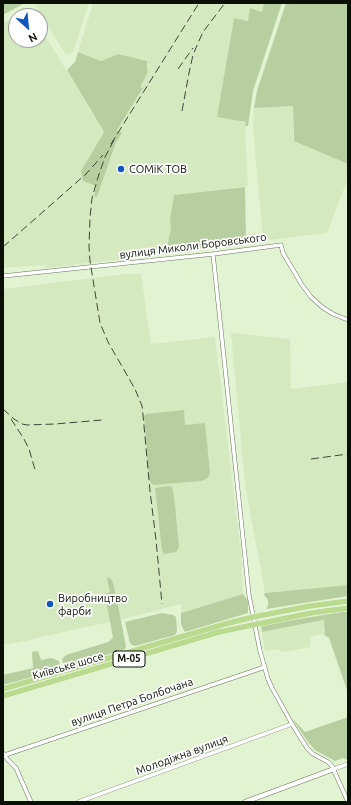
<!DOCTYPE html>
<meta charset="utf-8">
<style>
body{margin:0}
#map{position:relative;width:351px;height:805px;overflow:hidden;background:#e2f3d2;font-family:Ubuntu,sans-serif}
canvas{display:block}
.frame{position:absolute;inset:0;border:4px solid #0a1005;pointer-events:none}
.north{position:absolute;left:8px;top:8px;width:40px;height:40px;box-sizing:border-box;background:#fff;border:1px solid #9d9f9b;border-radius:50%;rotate:153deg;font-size:11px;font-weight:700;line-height:16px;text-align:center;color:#0a1005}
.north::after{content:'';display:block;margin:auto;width:14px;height:18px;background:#1055c0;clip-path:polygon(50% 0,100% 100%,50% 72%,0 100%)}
</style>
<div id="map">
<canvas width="351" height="805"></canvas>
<div class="frame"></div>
<div class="north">N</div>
</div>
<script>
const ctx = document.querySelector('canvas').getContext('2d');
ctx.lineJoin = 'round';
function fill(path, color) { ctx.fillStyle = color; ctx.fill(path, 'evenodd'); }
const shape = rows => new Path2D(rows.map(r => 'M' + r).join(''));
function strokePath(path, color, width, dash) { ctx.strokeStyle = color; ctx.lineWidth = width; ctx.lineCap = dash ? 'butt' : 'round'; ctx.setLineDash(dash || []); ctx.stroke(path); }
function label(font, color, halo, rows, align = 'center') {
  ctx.font = font + ' Ubuntu,sans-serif'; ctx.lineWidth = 3.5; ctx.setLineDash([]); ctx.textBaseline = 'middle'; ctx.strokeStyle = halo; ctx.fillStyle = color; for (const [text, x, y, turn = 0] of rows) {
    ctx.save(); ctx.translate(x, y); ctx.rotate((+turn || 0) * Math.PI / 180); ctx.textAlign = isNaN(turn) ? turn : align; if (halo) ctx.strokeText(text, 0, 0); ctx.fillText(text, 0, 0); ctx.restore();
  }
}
fill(shape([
 [34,3,89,3,73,52,66,55],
 [93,3,264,3,262,12,248,21,234,18,218,117,246,122,245,134,248,186,174,195,170,219,171,231,169,236,167,254,45,268,46,265,3,268,3,23,29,9,34,16,16,16,16,40,40,40,40,27,104,132,81,171,116,142,122,133,117,130,143,89,140,87,147,70,147,61,118,54,101,61,78,52],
 [293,106,293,139,348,163,348,178,327,233,263,241,253,129,254,108],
 [125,274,141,274,151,344,215,337,241,553,243,594,181,613,181,604,123,619,32,639,31,640,3,645,3,289],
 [231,333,290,339,291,389,348,382,348,585,265,593,245,484],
 [325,620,325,633,323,634,310,637,310,647,284,652,276,649,265,651,262,632]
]), '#d5e9c1');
fill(shape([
 [3,3,25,3,3,15],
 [264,3,282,3,253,91,248,126,245,126,246,122,217,117,234,18,248,21,250,8,262,12],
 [286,3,348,3,348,164,294,141,293,106,254,108,257,91],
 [78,52,101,61,118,54,147,61,147,70,148,72,140,87,143,88,117,130,122,133,116,142,97,197,94,196,96,186,83,181,81,171,104,132,67,70,75,62],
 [245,187,246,242,167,252,169,236,171,231,170,219,174,195],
 [184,410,185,425,205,423,210,472,209,476,206,479,201,481,154,485,151,483,149,479,144,416,146,414],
 [169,486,172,487,174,496,179,546,178,549,176,552,164,554,162,550,155,488],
 [108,577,112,580,114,586,126,646,125,649,123,650,65,667,64,666,62,659,66,655,108,642,113,638,105,594,110,592,107,579],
 [348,585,348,596,266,609,268,606,268,600,264,595,265,593],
 [243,594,248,601,248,613,185,632,181,624,181,613],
 [348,611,348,693,329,638,323,634,325,633,324,620,262,632,261,625],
 [162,613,173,615,176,617,177,631,175,635,135,646,132,645,130,643,125,622],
 [38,651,41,660,51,658,59,661,60,667,59,670,3,685,3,675,33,668,32,652],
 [291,717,305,732,348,717,348,760,343,758,335,761,315,750,308,742]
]), '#b7cfa0');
const minor = shape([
 [213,254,249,595,260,651,268,679,272,688,292,724,307,748,313,754,328,762,332,766,348,802],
 [3,276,213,254,281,245,283,253,302,285,311,297,322,307,333,314,348,320],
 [3,753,8,760,16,768,31,802],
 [5,755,265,667],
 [334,769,348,764],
 [78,802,292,724]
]);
const tertiary = shape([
 [245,802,334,769]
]);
const primary = shape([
 [3,689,225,624,253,617,310,606,348,601],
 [3,696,219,632,311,613,348,608]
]);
strokePath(minor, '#677659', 4.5);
strokePath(tertiary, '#677659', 5.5);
strokePath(primary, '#fff', 6);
strokePath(minor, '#fff', 3.5);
strokePath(tertiary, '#fff', 4.5);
strokePath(primary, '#b9da8f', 5.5);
strokePath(shape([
 [178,69,193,48],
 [182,111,189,73,193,55,198,43,203,32,225,3],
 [114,140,105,157,99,174,92,198,90,218,89,247,90,261,100,323,103,330,108,342,135,389,142,406,143,415,150,491,156,540,162,604],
 [111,144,199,3],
 [3,247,86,174,103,155],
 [3,409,14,419,22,424,27,425,55,424,102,420],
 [11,419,24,439,29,449,36,473],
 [311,459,348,454]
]), '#3d4636', 1, [8, 4]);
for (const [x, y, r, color] of [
 [121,169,4,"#1055c0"],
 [50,604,4,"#1055c0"]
]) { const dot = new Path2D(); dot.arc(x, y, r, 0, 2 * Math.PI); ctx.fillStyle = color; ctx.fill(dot); strokePath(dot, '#fff', 1.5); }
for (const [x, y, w] of [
 [129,659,32]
]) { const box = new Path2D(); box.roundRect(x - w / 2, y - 8, w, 16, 3); ctx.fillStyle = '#fff'; ctx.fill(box); strokePath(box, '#0a1005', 1); }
label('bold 10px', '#0a1005', null, [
 ["М-05",129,659]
]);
label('11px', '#0a1005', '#fff', [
 ["СОМіК ТОВ",129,169],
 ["Виробництво",58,598],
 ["фарби",58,611]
], 'left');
label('11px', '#0a1005', '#fff', [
 ["вулиця Миколи Боровського",193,246,-7],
 ["Київське шосе",68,666,-16],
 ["вулиця Петра Болбочана",132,702,-19],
 ["Молодіжна вулиця",182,755,-20]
]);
</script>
